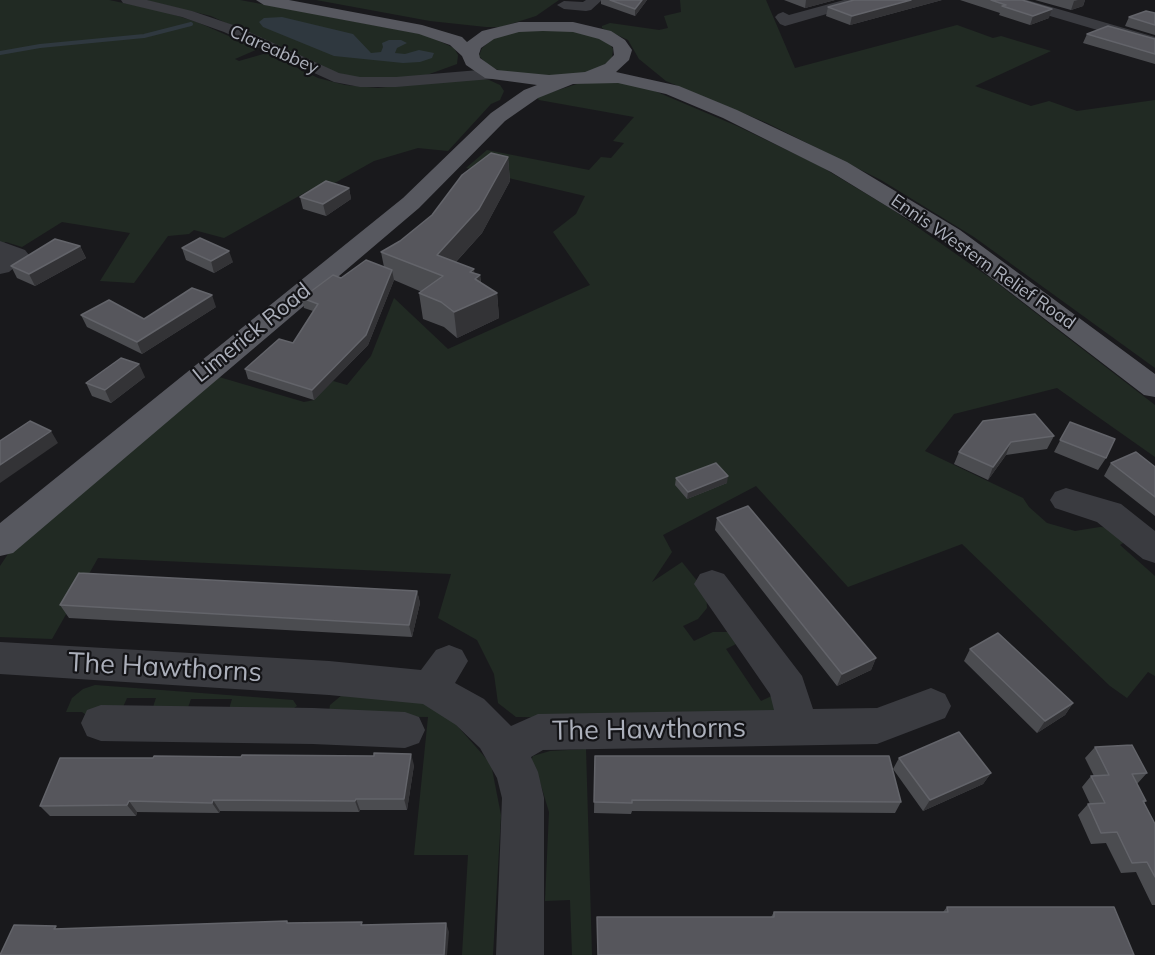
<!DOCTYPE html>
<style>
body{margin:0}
canvas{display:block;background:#19191c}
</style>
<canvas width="1155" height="955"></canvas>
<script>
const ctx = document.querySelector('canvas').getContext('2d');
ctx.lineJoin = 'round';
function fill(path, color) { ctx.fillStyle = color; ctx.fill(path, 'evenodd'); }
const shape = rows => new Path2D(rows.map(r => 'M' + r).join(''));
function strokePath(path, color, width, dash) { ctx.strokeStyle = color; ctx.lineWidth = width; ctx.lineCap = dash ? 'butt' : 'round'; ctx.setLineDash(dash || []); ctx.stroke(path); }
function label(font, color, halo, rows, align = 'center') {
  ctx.font = font + ' Mulish,sans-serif'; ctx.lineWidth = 4.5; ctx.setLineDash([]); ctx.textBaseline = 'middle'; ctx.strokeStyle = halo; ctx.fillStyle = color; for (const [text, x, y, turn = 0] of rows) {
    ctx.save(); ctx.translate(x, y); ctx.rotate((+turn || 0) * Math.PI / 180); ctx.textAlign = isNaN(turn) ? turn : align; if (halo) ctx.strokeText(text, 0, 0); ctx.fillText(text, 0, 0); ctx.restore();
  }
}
fill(shape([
 [0,0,109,0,162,11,197,22,258,49,235,59,239,61,267,53,318,78,345,85,378,88,471,77,489,80,500,85,504,91,500,100,491,104,448,151,418,148,374,161,324,189,315,187,224,238,194,230,189,234,168,236,134,283,100,281,130,233,62,222,22,247,6,242,0,245],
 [145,0,240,0,426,35,454,48,458,55,457,64,424,76,399,79,355,78,323,68,211,16],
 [316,0,559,0,536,16,501,27,486,27,430,21],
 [680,0,766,0,795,68,957,25,993,38,1001,36,1051,51,975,86,1031,106,1049,101,1077,111,1155,100,1155,368,974,237,881,180,767,123,666,81,639,59,628,40,602,28,602,26,610,23,659,30,668,28,664,16,681,12],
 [567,29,608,41,613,49,612,58,603,66,589,72,556,78,505,73,489,66,479,56,482,48,494,38,515,31],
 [600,82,624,83,650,89,737,126,820,166,893,210,993,280,1155,405,1155,457,1057,388,954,414,925,451,1023,498,1029,507,1047,523,1075,531,1100,527,1121,529,1132,537,1120,545,1155,576,1155,676,1148,672,1127,698,1110,686,962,544,848,587,756,486,663,535,672,552,652,582,682,562,706,592,707,608,698,619,683,626,694,641,713,632,729,632,742,641,726,649,761,701,778,693,774,715,763,719,516,717,498,703,494,674,477,640,438,618,451,574,98,558,52,639,0,637,0,566,8,554,219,377,304,402,314,400,333,381,347,385,371,356,394,298,448,349,590,285,553,232,576,214,585,196,466,168,487,150,589,170,601,157,611,158,624,143,613,141,634,117,539,100,536,97,577,84],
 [95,685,293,700,297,706,291,710,227,716,232,699,191,699,185,716,150,716,156,698,127,698,119,716,91,718,82,712,66,712,72,698,83,689],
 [342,695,425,703,444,711,491,764,501,815,493,955,462,955,468,855,414,855,428,717,338,716,329,712,330,705],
 [586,749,592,955,572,955,570,900,545,901,549,812,540,782,528,767,533,756,550,751]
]), '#212a23');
fill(shape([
 [282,17,353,34,371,53,381,52,383,47,382,43,389,40,401,40,407,43,397,48,395,53,405,54,419,50,434,53,432,58,420,62,403,63,334,56,263,27,259,22,264,18]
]), '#2f383f');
strokePath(shape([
 [0,53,40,46,144,36,191,24]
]), '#2f383f', 4);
fill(shape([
 [121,0,147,0,192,11,236,26,339,73,360,77,396,77,491,69,497,70,500,74,497,78,491,79,396,87,360,87,334,82,224,32,182,17,123,3,121,0],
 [586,0,602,0,591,10,586,11,564,9,557,5,564,1,583,2,586,0],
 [844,0,867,0,865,3,785,26,780,24,775,17,778,14,783,12,789,15,844,0],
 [1004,0,1027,0,1155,37,1155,47,1006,3,1004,0],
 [0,241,25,250,29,255,9,272,0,274,0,241],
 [1066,488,1121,504,1155,531,1155,563,1143,559,1097,522,1055,508,1050,500,1055,492,1066,488],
 [712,570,724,574,802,676,813,709,877,708,931,688,945,694,951,706,945,718,877,744,543,750,531,757,538,772,544,798,544,955,496,955,502,798,497,778,480,748,456,725,423,704,329,695,0,674,0,642,329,661,421,670,436,650,449,645,462,650,468,661,455,683,484,699,511,726,538,714,774,710,770,694,694,584,700,574,712,570],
 [101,705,313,708,405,712,419,717,425,730,419,743,405,748,313,744,101,741,87,736,81,723,87,710,101,705]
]), '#3a3b40');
fill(shape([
 [256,0,289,0,422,25,462,37,467,42,482,31,519,22,573,22,611,31,625,40,632,50,629,60,616,72,679,86,737,110,847,162,960,230,1155,374,1155,397,1144,395,942,240,831,172,723,118,666,94,618,83,573,84,538,98,505,121,419,208,13,553,0,556,0,523,403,198,491,113,524,90,537,85,485,78,466,65,462,56,450,45,419,34,264,5,256,0],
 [543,31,573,32,599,39,613,47,614,55,605,64,585,72,549,75,497,70,480,58,479,54,481,48,494,39,519,32,543,31]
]), '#57585f');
fill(shape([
 [601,0,647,0,635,16,601,4],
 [784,0,835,0,805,8],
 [854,0,942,0,850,25,826,16,828,7],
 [960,0,1022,0,1049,18,1030,25,999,15,1000,13],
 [1035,0,1085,0,1083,6,1071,10],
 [1155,13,1155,35,1125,26,1129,17],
 [1087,34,1155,39,1155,64,1083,43],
 [508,157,510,181,482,233,456,262,474,269,474,273,480,275,481,283,497,293,499,318,457,338,444,327,423,319,419,293,422,292,394,280,368,345,314,400,248,379,245,369,293,343,313,311,304,308,302,298,341,278,384,267,381,252,400,241],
 [349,188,351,199,326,216,303,209,300,197],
 [80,246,86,258,35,286,17,278,11,266],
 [182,248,233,262,214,273,186,260],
 [216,307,142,354,87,327,81,315,144,319],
 [145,377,111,403,92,396,86,383],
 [983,421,1054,436,1047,449,1006,455,988,480,954,464,959,452],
 [1070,422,1106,458,1098,470,1054,452],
 [1111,463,1155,467,1155,516,1104,476],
 [676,478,727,483,687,499,675,485],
 [717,518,876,658,871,670,837,686,715,530],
 [417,591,420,603,412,637,69,618,60,605],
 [970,649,1073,703,1065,715,1037,733,964,661],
 [1095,747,1147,773,1137,784,1146,801,1144,803,1155,824,1155,905,1152,905,1136,872,1121,873,1106,843,1091,844,1078,815,1088,804,1090,804,1082,787,1091,776,1094,776,1085,758],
 [595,756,901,802,895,813,632,811,631,814,594,813],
 [899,758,991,773,983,784,923,811,893,769],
 [414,765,407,810,360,810,359,812,220,811,219,813,137,812,136,816,50,816,40,806],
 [947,907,1134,955,598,955,597,917,771,917,774,912,943,912]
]), '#4b4c50');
fill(shape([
 [642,0,647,0,635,16,635,9],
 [806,0,835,0,805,8],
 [911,0,942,0,850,25,852,16],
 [1078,0,1085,0,1083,6,1071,10,1074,1],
 [1052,9,1049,18,1030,25,1033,16],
 [508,157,510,181,482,233,443,276,437,255],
 [349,188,351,199,326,216,323,204],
 [80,246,86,258,35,286,29,274],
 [229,251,233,262,214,273,211,261],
 [474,269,475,279,480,275,482,299,497,293,499,318,457,338,454,312,470,272],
 [392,270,394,280,368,345,314,400,312,390],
 [212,295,216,307,142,354,137,342],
 [139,364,145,377,111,403,105,390],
 [51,431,58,443,0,483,0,465],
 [1011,442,1006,455,988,480,993,467],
 [728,476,727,483,687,499,688,492],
 [417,591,420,603,412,637,409,625],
 [876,658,871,670,837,686,842,674],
 [1073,703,1065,715,1037,733,1045,721],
 [411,754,414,765,407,810,404,799],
 [991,773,983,784,923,811,930,800],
 [356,799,360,810,359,812,355,801],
 [213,800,220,811,219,813,212,803],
 [129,801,137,812,136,816,127,805],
 [446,923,449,932,447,955,444,955]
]), '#333336');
const building = shape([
 [610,0,642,0,635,9,610,0],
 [854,0,911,0,852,16,828,7,854,0],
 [991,0,1022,0,1052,9,1033,16,1002,6,1006,5,991,0],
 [1146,11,1155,13,1155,25,1129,17,1146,11],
 [1108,26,1155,39,1155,54,1087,34,1108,26],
 [491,153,508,157,479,209,437,255,474,269,470,272,480,275,475,279,497,293,454,312,441,302,419,293,443,276,381,252,400,241,432,215,462,175,491,153],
 [326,181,349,188,323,204,300,197,326,181],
 [200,238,229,251,211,261,182,248,200,238],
 [55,239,80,246,29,274,11,266,55,239],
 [366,260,392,270,366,335,312,390,245,369,279,339,293,343,318,304,302,298,333,275,341,278,366,260],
 [192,288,212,295,137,342,81,315,109,300,144,319,192,288],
 [121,358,139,364,105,390,86,383,121,358],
 [1035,414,1054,436,1011,442,993,467,959,452,983,421,1035,414],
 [30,421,51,431,0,465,0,441,30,421],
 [1070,422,1115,439,1106,458,1060,440,1070,422],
 [1136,452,1155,467,1155,497,1111,463,1136,452],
 [716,463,728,476,688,492,676,478,716,463],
 [748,506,876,658,842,674,717,518,748,506],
 [79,573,417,591,409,625,60,605,79,573],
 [998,633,1073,703,1045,721,970,649,998,633],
 [959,732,991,773,930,800,899,758,959,732],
 [1132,745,1147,773,1132,774,1146,801,1143,801,1155,824,1155,877,1147,862,1132,863,1117,832,1101,833,1088,804,1105,803,1091,776,1109,775,1095,747,1132,745],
 [374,753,411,754,404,799,356,799,355,801,213,800,212,803,129,801,127,805,40,806,60,758,153,758,154,756,241,757,242,755,374,756,374,753],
 [595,756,889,756,901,802,632,800,632,803,594,802,595,756],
 [947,907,1114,907,1134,955,598,955,597,917,774,917,774,912,948,912,947,907],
 [287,921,287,923,362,922,361,925,446,923,444,955,0,955,14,925,56,926,54,929,287,921]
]);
fill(building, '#56565c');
strokePath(building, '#63646a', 1.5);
label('18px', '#acb0bb', '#141417', [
 ["Clareabbey",274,50,24],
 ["Ennis Western Relief Road",983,262,35]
]);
label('22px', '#acb0bb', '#141417', [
 ["Limerick Road",252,333,-39]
]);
label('27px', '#acb0bb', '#141417', [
 ["The Hawthorns",165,668,3],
 ["The Hawthorns",649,730,-1]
]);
</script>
